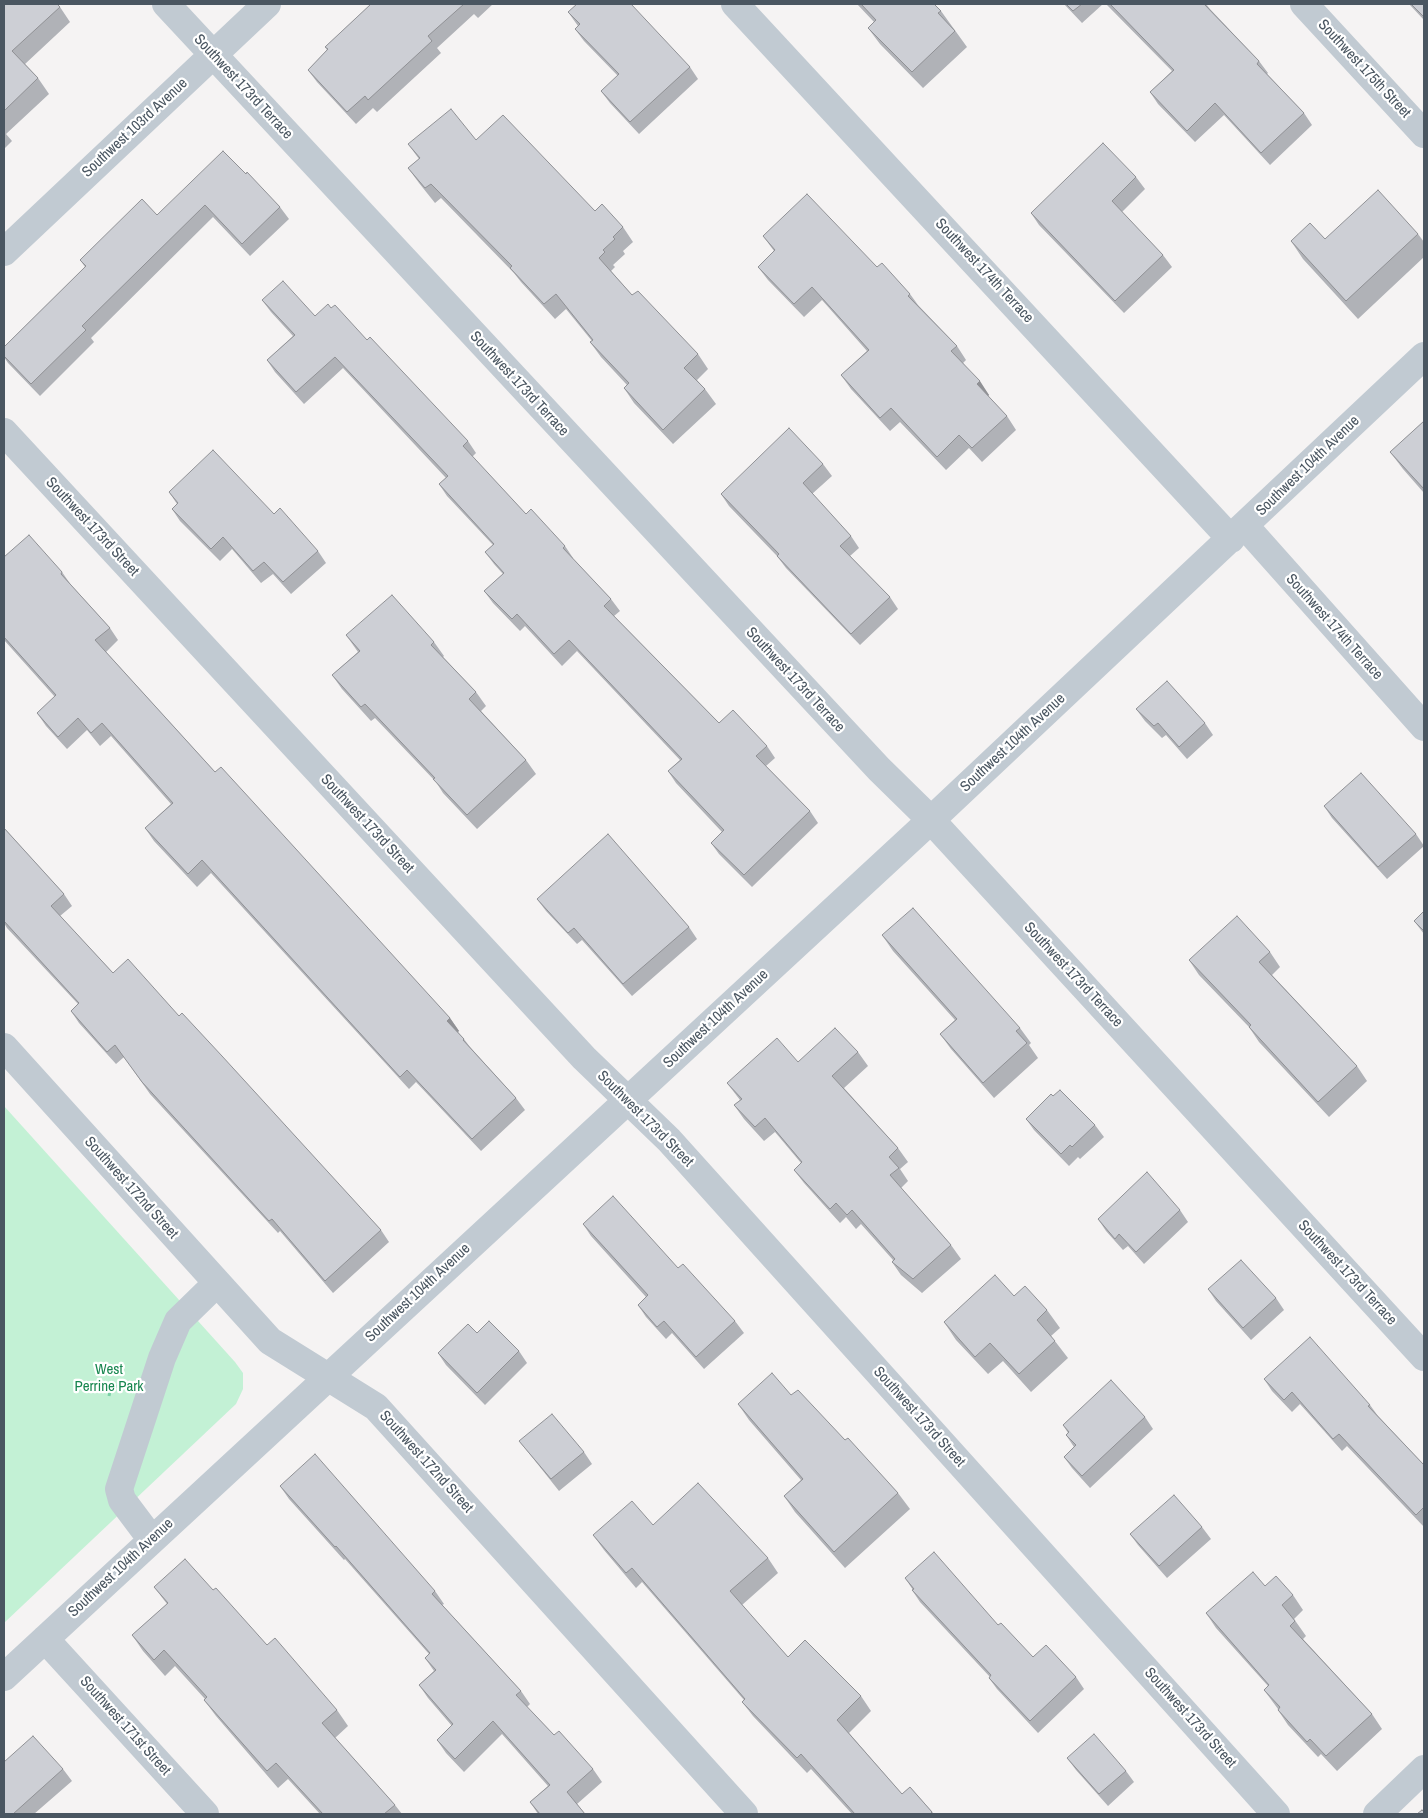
<!DOCTYPE html>
<style>
body{margin:0}
#map{position:relative;width:1428px;height:1818px;overflow:hidden;background:#f5f3f3;font-family:"Archivo Narrow",sans-serif}
canvas{display:block}
.frame{position:absolute;inset:0;border:5px solid #4a5661;pointer-events:none}
</style>
<div id="map">
<canvas width="1428" height="1818"></canvas>
<div class="frame"></div>
</div>
<script>
const ctx = document.querySelector('canvas').getContext('2d');
ctx.lineJoin = 'round';
function fill(path, color) { ctx.fillStyle = color; ctx.fill(path, 'evenodd'); }
const shape = rows => new Path2D(rows.map(r => 'M' + r).join(''));
function strokePath(path, color, width, dash) { ctx.strokeStyle = color; ctx.lineWidth = width; ctx.lineCap = dash ? 'butt' : 'round'; ctx.setLineDash(dash || []); ctx.stroke(path); }
function label(font, color, halo, rows, align = 'center') {
  ctx.font = font + ' "Archivo Narrow",sans-serif'; ctx.lineWidth = 4.5; ctx.setLineDash([]); ctx.textBaseline = 'middle'; ctx.strokeStyle = halo; ctx.fillStyle = color; for (const [text, x, y, turn = 0] of rows) {
    ctx.save(); ctx.translate(x, y); ctx.rotate((+turn || 0) * Math.PI / 180); ctx.textAlign = isNaN(turn) ? turn : align; if (halo) ctx.strokeText(text, 0, 0); ctx.fillText(text, 0, 0); ctx.restore();
  }
}
fill(shape([
 [4,1106,235,1362,243,1373,243,1389,236,1404,4,1623]
]), '#c3f1d5');
strokePath(shape([
 [109,1396,111,1387,119,1386]
]), '#7ad0a6', 3, [4, 2.5]);
strokePath(shape([
 [166,4,879,769,931,820,1424,1357],
 [735,4,1231,539],
 [1304,4,1424,134],
 [4,252,267,4],
 [4,432,584,1058,669,1140,1276,1814],
 [1245,526,1424,727],
 [4,1047,270,1341,376,1407,744,1814],
 [152,1540,122,1500,119,1489,162,1358,178,1321,217,1283],
 [45,1639,205,1814],
 [4,1677,931,820,1424,356],
 [1377,1814,1424,1769]
]), '#c1cad2', 28);
fill(shape([
 [4,4,60,7,70,22,25,64,38,78,49,94,6,134,12,141,4,149],
 [371,4,493,4,478,18,474,14,437,48,441,53,377,112,373,108,356,124,317,82,308,70,327,50,325,47],
 [857,4,934,4,941,11,967,47,923,88,880,44,868,28,874,22],
 [1064,4,1103,4,1082,23],
 [1106,4,1206,4,1210,9,1259,61,1268,73,1267,74,1304,113,1312,125,1270,165,1224,115,1195,142,1158,104,1150,92,1172,71],
 [1409,4,1424,4,1424,20],
 [568,12,690,67,698,79,639,134,610,103,601,91,618,76,584,41,575,29,578,26],
 [476,140,623,227,633,242,623,251,625,254,613,265,615,267,611,271,632,295,698,354,708,369,697,380,705,389,716,404,673,444,634,403,624,388,627,385,601,357,590,342,592,341,566,309,555,319,521,282,514,273,441,198,435,203,419,183,408,168,419,159,408,144],
 [246,174,280,207,289,219,250,256,213,217,91,338,94,342,40,396,8,363,4,357,4,347,85,267,80,260,157,215],
 [1136,177,1145,189,1122,212,1163,255,1172,267,1124,313,1039,225,1031,213],
 [1418,234,1424,242,1424,257,1358,319,1303,259,1291,241],
 [763,236,877,267,910,294,918,305,957,346,966,360,963,363,989,395,988,396,1007,416,1016,430,982,462,969,448,946,470,900,422,890,431,851,389,841,375,867,351,822,300,804,317,768,280,758,267,774,251],
 [262,300,315,316,331,308,367,340,468,441,476,453,472,457,526,514,565,546,573,558,573,559,611,599,620,611,614,616,719,723,767,746,775,758,766,766,810,811,818,823,752,887,719,854,711,843,722,832,676,783,668,771,680,760,577,651,562,666,525,626,520,631,493,603,484,591,503,574,494,564,485,552,493,545,447,496,439,484,446,478,343,368,304,404,275,372,267,360,293,336,271,312],
 [1424,421,1424,493,1403,469,1390,452],
 [823,464,832,476,812,494,851,536,859,548,850,556,890,597,898,609,860,645,786,568,777,556,729,506,721,494],
 [169,492,274,514,318,551,326,563,291,594,273,574,261,583,232,549,220,561,180,521,172,509,177,504],
 [4,557,62,572,71,585,110,628,118,640,106,652,215,772,450,1018,459,1031,458,1032,464,1039,470,1047,516,1098,525,1110,481,1151,416,1082,409,1089,211,873,197,887,154,841,145,828,171,804,111,736,100,746,87,730,67,749,46,726,37,713,55,697,4,640],
 [346,635,434,642,444,656,443,657,476,692,486,706,481,711,526,760,536,774,477,829,443,793,436,782,375,718,371,721,342,689,332,675,358,652],
 [1136,709,1205,723,1213,735,1187,759,1166,735,1162,738,1145,721],
 [1324,806,1416,834,1424,846,1387,879,1332,818],
 [4,828,64,894,72,906,60,916,113,973,179,1016,381,1230,389,1242,333,1293,280,1231,278,1233,150,1094,124,1057,116,1064,79,1023,71,1011,78,1004,7,928,4,923],
 [537,899,689,927,697,939,632,996,582,940,577,944,546,911],
 [1424,911,1424,934,1414,921],
 [882,935,1020,1028,1031,1043,1029,1045,1038,1058,994,1098,951,1049,940,1034,955,1020,893,951],
 [1270,952,1280,967,1272,975,1357,1066,1367,1081,1329,1117,1259,1042,1249,1027,1199,975,1189,960],
 [858,1052,868,1066,844,1088,898,1148,908,1162,900,1169,908,1181,901,1188,951,1245,961,1259,922,1293,901,1275,892,1262,893,1260,861,1224,856,1229,846,1217,840,1223,804,1183,794,1170,801,1163,775,1132,764,1141,744,1119,734,1105,740,1100,727,1083,798,1062],
 [1053,1096,1095,1125,1104,1137,1080,1159,1078,1157,1069,1166,1034,1130,1026,1119],
 [1180,1210,1188,1222,1144,1264,1128,1246,1123,1250,1106,1231,1098,1219],
 [583,1224,678,1268,735,1321,744,1333,704,1369,672,1333,666,1339,646,1317,638,1305,646,1297,591,1236],
 [1208,1289,1276,1298,1284,1310,1251,1340,1216,1301],
 [1014,1296,1047,1310,1060,1328,1051,1336,1068,1358,1031,1392,1003,1361,988,1374,956,1340,944,1322],
 [477,1333,519,1351,527,1363,485,1405,446,1365,438,1353],
 [1264,1379,1370,1405,1378,1416,1424,1465,1424,1527,1347,1446,1342,1451,1300,1404,1292,1412,1272,1391],
 [791,1395,845,1440,898,1493,910,1509,845,1568,795,1512,784,1496,801,1480,749,1420,738,1404],
 [1145,1417,1153,1429,1090,1488,1072,1468,1064,1457,1074,1447,1066,1435,1068,1433,1063,1425],
 [519,1441,584,1452,592,1464,559,1491,528,1452],
 [280,1486,435,1591,444,1604,442,1605,521,1691,530,1704,527,1707,554,1735,593,1769,602,1782,577,1804,585,1814,538,1814,530,1802,548,1786,502,1734,464,1772,446,1753,437,1740,452,1726,428,1698,419,1685,434,1671,425,1658,429,1654,345,1559,344,1560,289,1499],
 [653,1525,768,1558,778,1573,742,1605,788,1657,861,1696,871,1711,849,1733,902,1794,910,1787,934,1814,852,1814,811,1769,807,1773,753,1716,742,1702,744,1700,642,1582,636,1588,604,1550,593,1535],
 [1202,1527,1211,1539,1167,1578,1138,1545,1130,1534],
 [905,1578,998,1625,1033,1657,1076,1677,1084,1689,1038,1733,997,1689,989,1678,990,1677,920,1602,912,1590,913,1590],
 [1265,1586,1293,1595,1303,1610,1294,1619,1306,1636,1303,1639,1372,1714,1382,1729,1337,1771,1321,1754,1318,1757,1288,1725,1278,1710,1278,1709,1264,1690,1268,1686,1216,1628,1206,1613],
 [154,1587,213,1590,267,1645,337,1710,348,1726,335,1738,395,1805,402,1814,320,1814,288,1779,278,1788,216,1716,204,1700,205,1699,175,1666,165,1676,143,1651,132,1635,167,1604],
 [1067,1758,1126,1771,1134,1782,1108,1806,1076,1770],
 [63,1769,72,1781,34,1814,4,1814]
]), '#b0b2b7');
fill(shape([
 [980,381,989,395,986,398,977,384],
 [450,1018,459,1031,456,1033,447,1021]
]), '#909195');
const building = shape([
 [4,4,57,4,60,7,12,51,38,78,4,111,4,4],
 [371,4,464,4,428,36,432,41,368,100,365,96,347,112,308,70,328,49,325,47,371,4],
 [577,4,631,4,690,67,630,122,601,91,619,74,575,29,580,24,568,12,577,4],
 [861,4,934,4,941,11,938,13,955,31,912,72,868,28,876,20,861,4],
 [1066,4,1082,4,1073,11,1066,4],
 [1110,4,1204,4,1259,61,1257,64,1304,113,1261,153,1215,103,1187,131,1150,92,1174,70,1110,4],
 [1411,4,1424,4,1424,17,1411,4],
 [451,109,476,140,503,115,595,211,602,204,623,227,613,237,615,239,603,250,605,252,599,258,632,295,638,291,698,354,684,368,705,389,663,430,624,388,629,383,590,342,593,340,556,294,544,304,510,268,512,266,431,184,425,188,408,168,420,158,408,144,451,109],
 [1103,143,1136,177,1112,201,1163,255,1115,301,1031,213,1103,143],
 [223,151,246,174,247,172,280,207,242,244,205,205,82,326,86,330,31,384,4,356,4,347,86,266,80,260,142,199,157,215,223,151],
 [1378,190,1418,234,1346,301,1291,241,1310,223,1325,239,1378,190],
 [807,194,877,267,882,263,910,294,908,296,957,346,951,351,980,381,977,384,1007,416,972,448,959,435,937,457,891,408,880,418,841,375,869,350,812,287,794,304,758,267,775,250,763,236,807,194],
 [283,281,315,316,328,304,331,308,335,305,367,340,370,337,468,441,463,446,526,514,531,509,565,546,563,548,611,599,604,606,719,723,733,710,767,746,756,756,810,811,744,875,711,843,724,830,668,771,682,759,569,640,554,654,517,614,512,619,484,591,504,573,485,552,494,544,439,484,448,476,335,357,296,392,267,360,295,335,262,300,283,281],
 [1424,421,1424,489,1390,452,1424,421],
 [789,428,823,464,803,483,851,536,840,546,890,597,851,634,777,556,779,554,721,494,789,428],
 [213,450,274,514,280,508,318,551,283,582,264,562,253,571,223,537,211,549,172,509,178,503,169,492,213,450],
 [29,535,62,572,61,574,110,628,95,640,215,772,221,767,254,803,450,1018,447,1021,464,1039,463,1040,516,1098,472,1139,407,1070,400,1077,202,860,188,874,145,828,173,803,102,723,91,733,78,718,58,737,37,713,56,695,4,637,4,557,29,535],
 [392,595,434,642,431,645,476,692,469,699,526,760,467,815,433,779,435,778,365,704,361,707,332,675,360,651,346,635,392,595],
 [1167,681,1205,723,1179,747,1158,723,1154,726,1136,709,1167,681],
 [1361,773,1416,834,1378,867,1324,806,1361,773],
 [4,828,64,894,51,906,113,973,128,959,179,1016,182,1013,222,1056,381,1230,325,1281,272,1219,269,1221,142,1082,115,1045,107,1052,71,1011,79,1003,4,921,4,828],
 [608,834,689,927,623,984,574,928,568,933,537,899,608,834],
 [913,908,1020,1028,1016,1031,1027,1043,983,1083,940,1034,957,1019,882,935,913,908],
 [1424,911,1424,931,1414,921,1424,911],
 [1237,916,1270,952,1259,962,1357,1066,1318,1102,1249,1027,1251,1025,1189,960,1237,916],
 [835,1028,858,1052,832,1076,898,1148,889,1157,899,1168,890,1175,951,1245,913,1279,892,1262,895,1259,852,1210,847,1215,836,1203,830,1209,794,1170,802,1162,765,1118,755,1127,734,1105,742,1099,727,1083,777,1038,798,1062,835,1028],
 [1060,1090,1095,1125,1072,1147,1070,1145,1061,1154,1026,1119,1051,1094,1053,1096,1060,1090],
 [1147,1172,1180,1210,1136,1252,1119,1234,1115,1239,1098,1219,1147,1172],
 [613,1196,678,1268,683,1264,735,1321,696,1357,664,1321,657,1327,638,1305,648,1295,583,1224,613,1196],
 [1241,1260,1276,1298,1243,1328,1208,1289,1241,1260],
 [995,1275,1014,1296,1025,1286,1047,1310,1037,1320,1055,1341,1019,1374,990,1343,975,1357,944,1322,995,1275],
 [489,1321,519,1351,477,1393,438,1353,468,1324,477,1333,489,1321],
 [1310,1337,1370,1405,1368,1406,1424,1465,1424,1507,1416,1515,1339,1434,1333,1439,1292,1392,1284,1400,1264,1379,1310,1337],
 [772,1373,791,1395,798,1390,845,1440,848,1438,898,1493,834,1552,784,1496,803,1479,738,1404,772,1373],
 [1111,1380,1145,1417,1082,1476,1064,1457,1076,1445,1066,1435,1069,1432,1063,1425,1111,1380],
 [552,1414,584,1452,551,1479,519,1441,552,1414],
 [315,1454,435,1591,432,1594,521,1691,516,1695,554,1735,559,1731,593,1769,567,1792,585,1814,540,1814,530,1802,550,1785,493,1721,455,1759,437,1740,453,1724,419,1685,436,1670,425,1658,430,1653,336,1546,335,1547,280,1486,315,1454],
 [698,1483,768,1558,730,1591,788,1657,805,1640,861,1696,837,1720,902,1794,910,1787,932,1812,930,1814,855,1814,801,1754,797,1758,742,1702,745,1699,632,1568,626,1573,593,1535,632,1501,653,1525,698,1483],
 [1174,1495,1202,1527,1159,1566,1130,1534,1174,1495],
 [934,1552,998,1625,1001,1623,1033,1657,1046,1645,1076,1677,1030,1721,989,1678,991,1675,912,1590,914,1589,905,1578,934,1552],
 [185,1559,213,1590,216,1588,267,1645,275,1638,337,1710,322,1723,395,1805,384,1814,323,1814,276,1763,267,1771,204,1700,207,1697,164,1650,154,1660,132,1635,168,1603,154,1587,185,1559],
 [1253,1572,1265,1586,1276,1576,1293,1595,1282,1605,1295,1621,1290,1626,1372,1714,1326,1756,1310,1739,1307,1742,1278,1710,1280,1707,1264,1690,1269,1685,1206,1613,1253,1572],
 [1094,1734,1126,1771,1099,1794,1067,1758,1094,1734],
 [33,1736,63,1769,13,1814,4,1814,4,1762,33,1736],
 [1422,1810,1424,1812,1424,1814,1417,1814,1422,1810]
]);
fill(building, '#cdcfd5');
strokePath(building, '#909195', 1);
label('15px', '#4a5661', '#fff', [
 ["Southwest 175th Street",1364,69,47],
 ["Southwest 173rd Terrace",243,87,47],
 ["Southwest 103rd Avenue",135,128,-43],
 ["Southwest 174th Terrace",984,271,47],
 ["Southwest 173rd Terrace",519,384,47],
 ["Southwest 104th Avenue",1308,466,-44],
 ["Southwest 173rd Street",92,527,47],
 ["Southwest 174th Terrace",1334,627,48],
 ["Southwest 173rd Terrace",795,680,47],
 ["Southwest 104th Avenue",1013,743,-43],
 ["Southwest 173rd Street",367,824,47],
 ["Southwest 173rd Terrace",1073,975,47],
 ["Southwest 104th Avenue",716,1019,-43],
 ["Southwest 173rd Street",645,1119,45],
 ["Southwest 172nd Street",131,1188,48],
 ["Southwest 173rd Terrace",1347,1273,47],
 ["Southwest 104th Avenue",418,1293,-43],
 ["Southwest 173rd Street",919,1417,48],
 ["Southwest 172nd Street",426,1462,48],
 ["Southwest 104th Avenue",121,1568,-43],
 ["Southwest 173rd Street",1190,1718,48],
 ["Southwest 171st Street",125,1726,48]
]);
label('15px', '#17864f', '#fff', [
 ["West",109,1370],
 ["Perrine Park",109,1387]
]);
</script>
